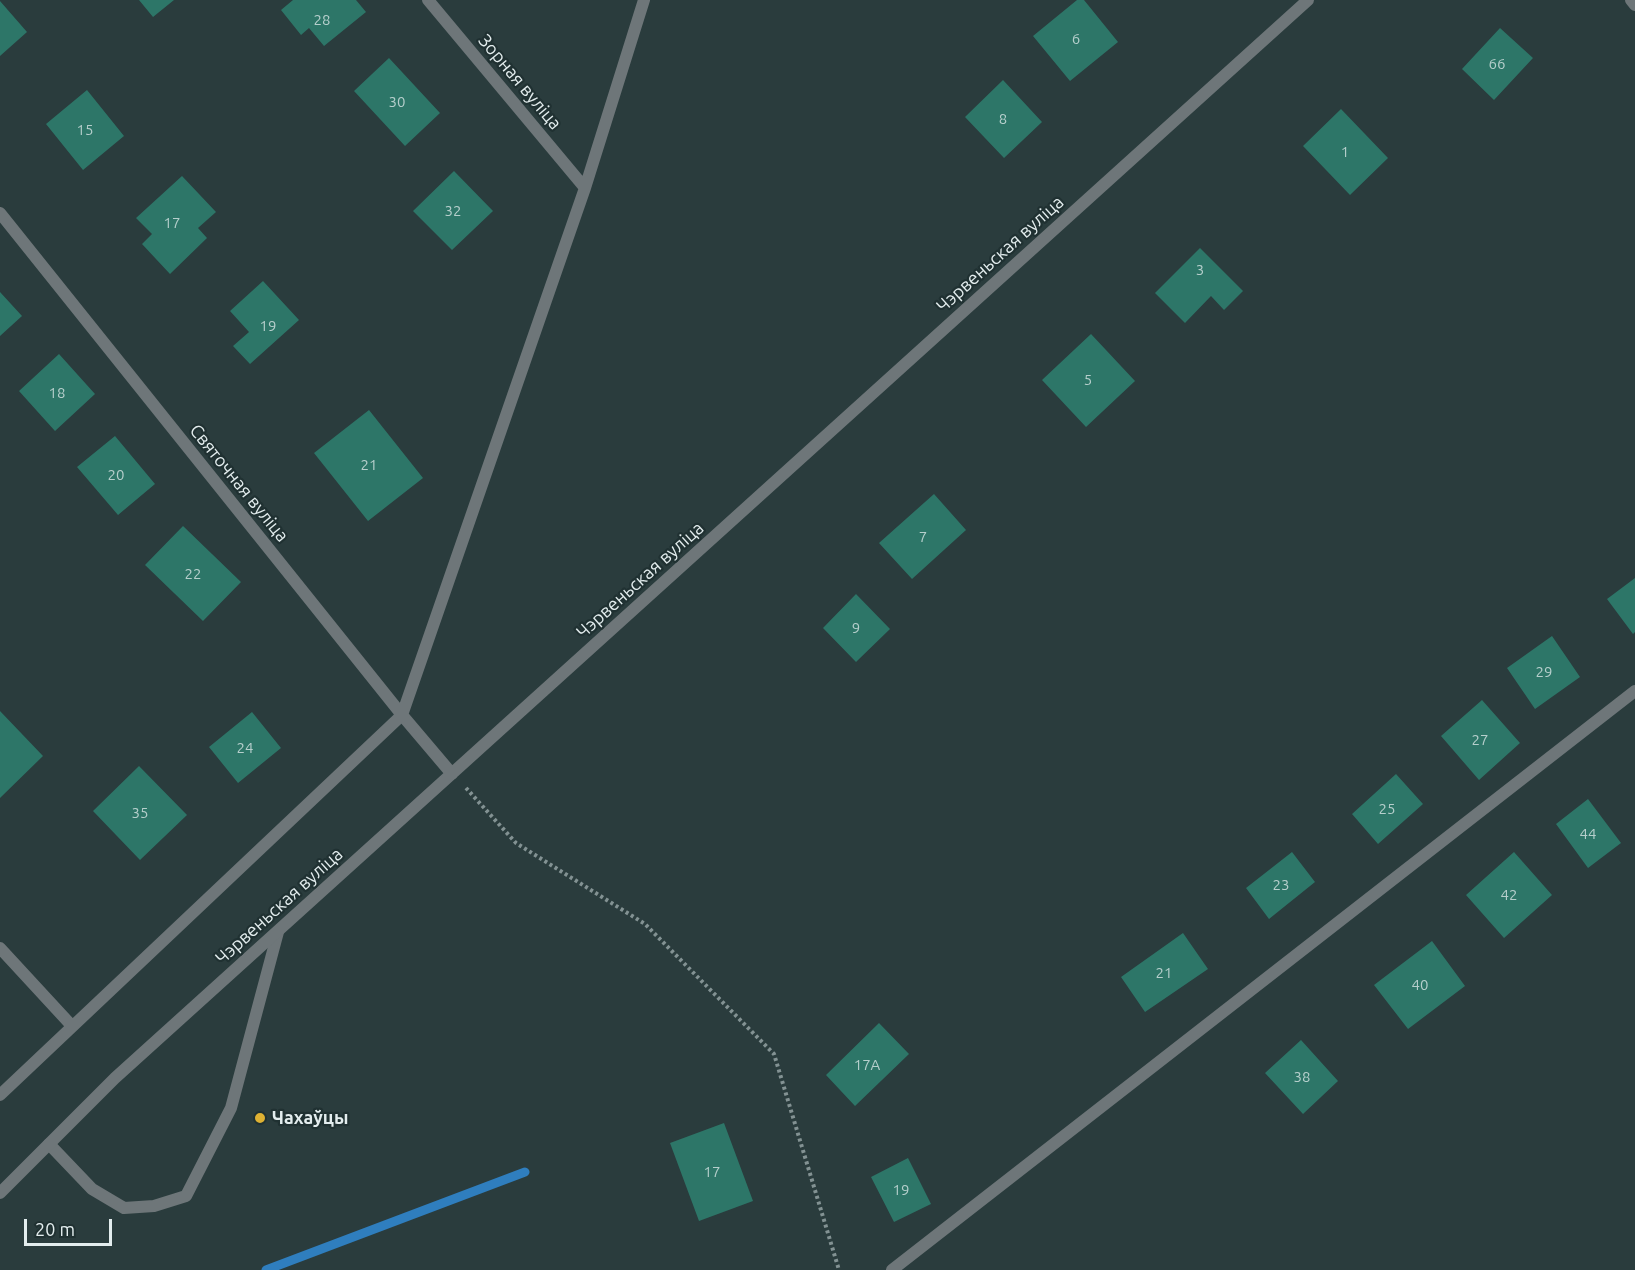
<!DOCTYPE html>
<meta charset="utf-8">
<style>
body{margin:0}
#map{position:relative;width:1635px;height:1270px;overflow:hidden;background:#2a3c3d;font-family:Ubuntu,sans-serif}
canvas{display:block}
.scale{position:absolute;left:24px;top:1219px;width:88px;height:27px;box-sizing:border-box;border:3px solid #e3edee;border-top:0;padding-left:8px;font-size:18px;line-height:21px;white-space:nowrap;color:#e3edee;-webkit-text-stroke:4px #203132;paint-order:stroke}
</style>
<div id="map">
<canvas width="1635" height="1270"></canvas>
<div class="scale">20 m</div>
</div>
<script>
const ctx = document.querySelector('canvas').getContext('2d');
ctx.lineJoin = 'round';
const shape = rows => new Path2D(rows.map(r => 'M' + r).join(''));
function strokePath(path, color, width, dash) { ctx.strokeStyle = color; ctx.lineWidth = width; ctx.lineCap = dash ? 'butt' : 'round'; ctx.setLineDash(dash || []); ctx.stroke(path); }
function fill(path, color) { ctx.fillStyle = color; ctx.fill(path, 'evenodd'); }
function label(font, color, halo, rows, align = 'center') {
  ctx.font = font + ' Ubuntu,sans-serif'; ctx.lineWidth = 4.5; ctx.setLineDash([]); ctx.textBaseline = 'middle'; ctx.strokeStyle = halo; ctx.fillStyle = color; for (const [text, x, y, turn = 0] of rows) {
    ctx.save(); ctx.translate(x, y); ctx.rotate((+turn || 0) * Math.PI / 180); ctx.textAlign = isNaN(turn) ? turn : align; if (halo) ctx.strokeText(text, 0, 0); ctx.fillText(text, 0, 0); ctx.restore();
  }
}
strokePath(shape([
 [266,1270,525,1172]
]), '#2f7ebe', 9);
fill(shape([
 [139,0,174,0,153,17],
 [293,0,356,0,366,12,324,46,309,28,301,35,281,10],
 [1077,0,1084,0,1118,42,1070,81,1033,36],
 [0,1,27,32,0,56],
 [1500,28,1533,58,1494,100,1462,69],
 [389,58,440,113,405,146,354,91],
 [1003,80,1042,122,1004,158,965,117],
 [87,90,124,136,83,170,46,124],
 [1341,109,1388,158,1350,195,1303,146],
 [454,171,493,211,452,250,413,211],
 [182,176,216,212,198,228,207,238,170,274,142,244,152,234,136,218],
 [1200,248,1243,291,1224,310,1211,296,1185,323,1155,293],
 [263,281,299,320,250,364,233,346,249,332,230,311],
 [0,292,22,316,0,336],
 [1091,334,1135,381,1086,427,1042,380],
 [59,354,95,394,55,431,19,391],
 [369,410,423,478,368,521,314,453],
 [115,436,155,484,118,515,77,467],
 [934,494,966,530,912,579,879,543],
 [183,526,241,582,203,621,145,565],
 [1635,578,1635,632,1633,634,1607,599],
 [856,594,890,629,856,662,823,628],
 [1552,636,1580,677,1535,709,1507,668],
 [1482,700,1520,743,1479,780,1441,736],
 [0,711,43,756,0,798],
 [252,712,281,748,238,783,209,747],
 [139,766,187,815,140,860,93,811],
 [1396,774,1423,804,1378,844,1352,814],
 [1588,799,1621,843,1588,868,1556,824],
 [1292,852,1315,882,1269,919,1246,888],
 [1514,852,1552,895,1504,938,1466,895],
 [1183,933,1208,969,1145,1012,1121,977],
 [1432,941,1465,986,1408,1029,1374,985],
 [879,1023,909,1054,855,1106,826,1075],
 [1301,1040,1338,1081,1303,1114,1265,1073],
 [724,1123,753,1201,699,1221,670,1143],
 [908,1158,931,1204,894,1222,871,1177]
]), '#2d7668');
strokePath(shape([
 [466,788,516,843,645,924,774,1054,839,1270]
]), '#839293', 4, [3, 3]);
strokePath(shape([
 [49,1144,92,1189,124,1208,154,1206,186,1196,231,1108,278,932]
]), '#6e7679', 12);
strokePath(shape([
 [428,0,585,188],
 [0,213,402,715,452,774],
 [0,948,72,1026],
 [0,1095,402,715,585,188,644,0],
 [0,1193,115,1078,1308,0],
 [892,1270,1635,691]
]), '#6e7679', 12);
strokePath(shape([
 [1631,0,1635,5]
]), '#6e7679', 12);
for (const [x, y, r, color] of [
 [260,1118,6,"#deb133"]
]) { const dot = new Path2D(); dot.arc(x, y, r, 0, 2 * Math.PI); ctx.fillStyle = color; ctx.fill(dot); strokePath(dot, '#203132', 2); }
label('15px', '#b6cfcc', null, [
 ["28",322,20],
 ["6",1076,39],
 ["66",1497,64],
 ["30",397,102],
 ["8",1003,119],
 ["15",85,130],
 ["1",1345,152],
 ["32",453,211],
 ["17",172,223],
 ["3",1200,270],
 ["19",268,326],
 ["5",1088,380],
 ["18",57,393],
 ["21",369,465],
 ["20",116,475],
 ["7",923,537],
 ["22",193,574],
 ["9",856,628],
 ["29",1544,672],
 ["27",1480,740],
 ["24",245,748],
 ["25",1387,809],
 ["35",140,813],
 ["44",1588,834],
 ["23",1281,885],
 ["42",1509,895],
 ["21",1164,973],
 ["40",1420,985],
 ["17А",867,1065],
 ["38",1302,1077],
 ["17",712,1172],
 ["19",901,1190]
]);
label('18px', '#e3edee', '#203132', [
 ["Зорная вуліца",520,82,50],
 ["Чэрвеньская вуліца",1000,254,-42],
 ["Святочная вуліца",239,483,51],
 ["Чэрвеньская вуліца",640,580,-42],
 ["Чэрвеньская вуліца",279,906,-42]
]);
label('bold 18px', '#e3edee', '#203132', [
 ["Чахаўцы",272,1118]
], 'left');
</script>
